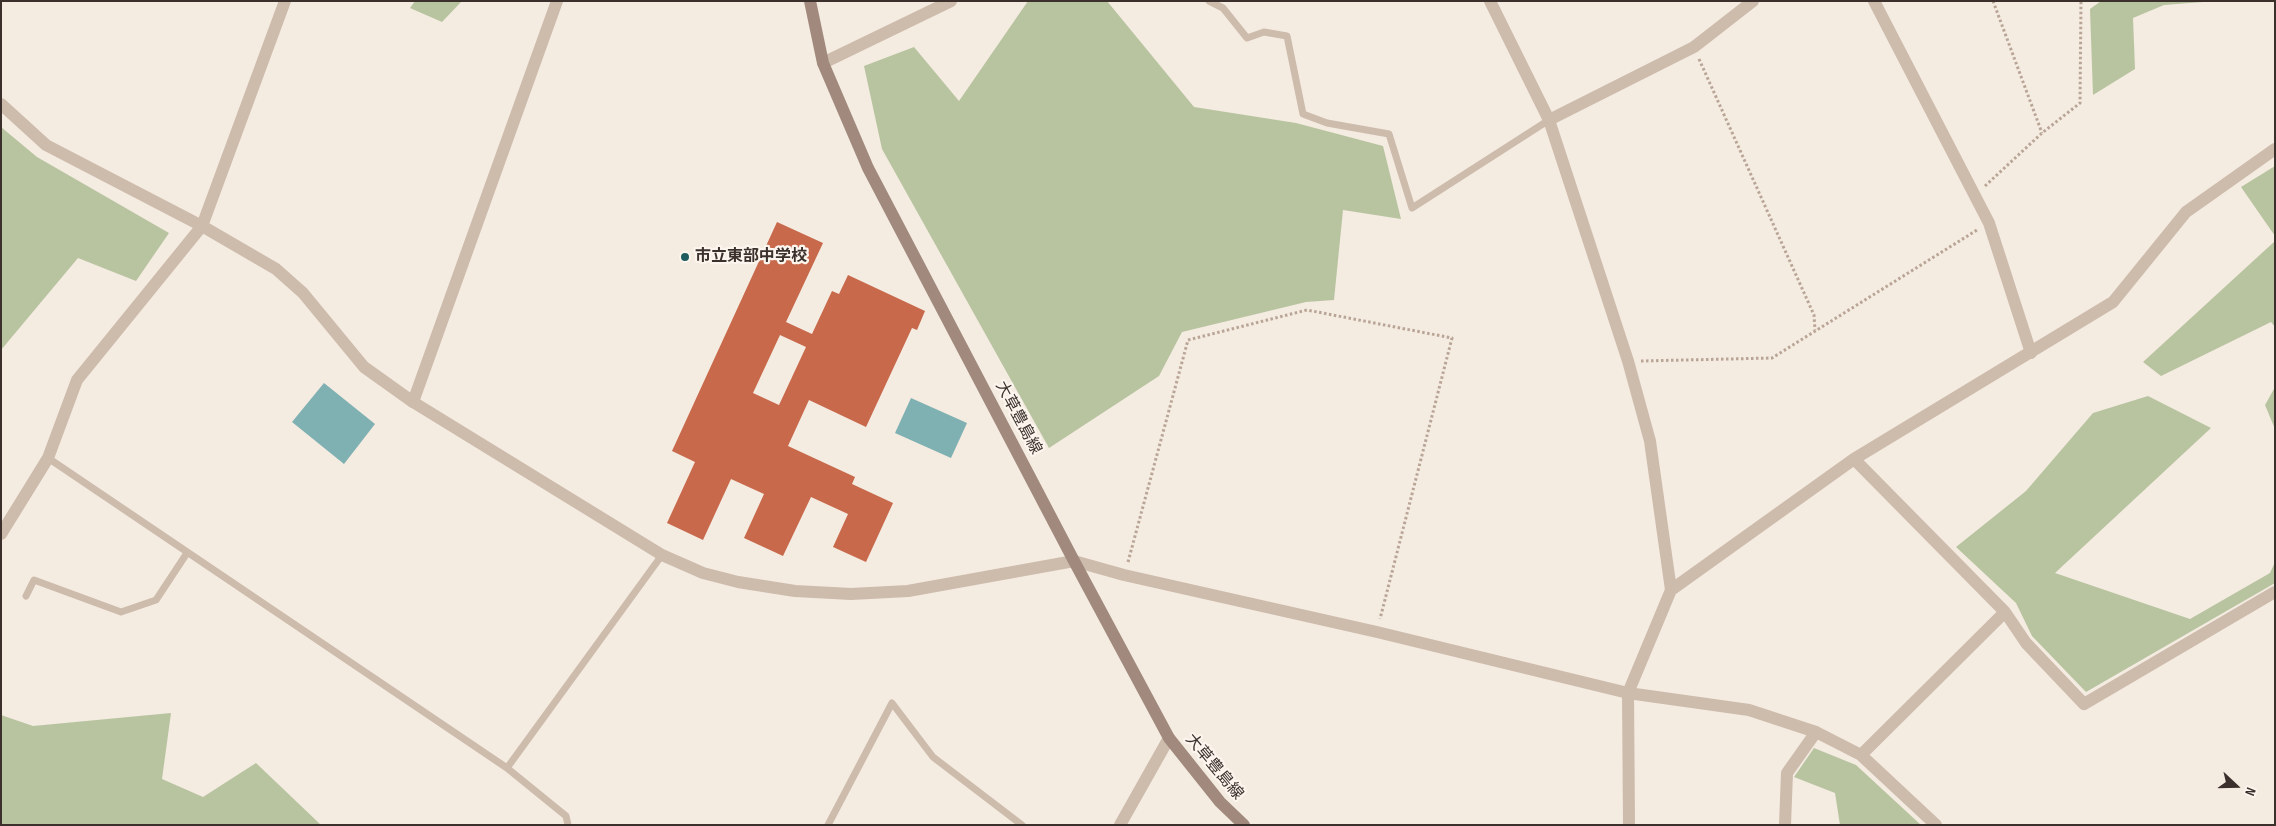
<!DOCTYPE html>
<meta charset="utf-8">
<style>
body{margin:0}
#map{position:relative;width:2276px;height:826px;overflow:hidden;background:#f4ebe1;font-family:"Sofia Sans Condensed",sans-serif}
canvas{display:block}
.frame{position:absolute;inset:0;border:2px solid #3b302b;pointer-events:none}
.north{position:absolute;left:2211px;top:761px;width:50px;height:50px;-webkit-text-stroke:4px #fbf5ee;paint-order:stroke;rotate:111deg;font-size:14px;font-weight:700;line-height:20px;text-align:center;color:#3b302b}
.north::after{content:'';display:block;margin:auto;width:18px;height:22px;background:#3b302b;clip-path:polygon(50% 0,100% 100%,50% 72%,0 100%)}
</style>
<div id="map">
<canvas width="2276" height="826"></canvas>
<div class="frame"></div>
<div class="north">N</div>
</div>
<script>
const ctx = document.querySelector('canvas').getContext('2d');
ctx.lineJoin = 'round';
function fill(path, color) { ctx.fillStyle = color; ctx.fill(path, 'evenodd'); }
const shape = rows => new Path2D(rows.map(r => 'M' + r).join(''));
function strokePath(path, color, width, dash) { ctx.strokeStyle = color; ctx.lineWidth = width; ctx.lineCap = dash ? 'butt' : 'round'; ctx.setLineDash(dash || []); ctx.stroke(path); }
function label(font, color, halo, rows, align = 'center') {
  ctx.font = font + ' "Sofia Sans Condensed","Noto Sans JP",sans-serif'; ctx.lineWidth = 4.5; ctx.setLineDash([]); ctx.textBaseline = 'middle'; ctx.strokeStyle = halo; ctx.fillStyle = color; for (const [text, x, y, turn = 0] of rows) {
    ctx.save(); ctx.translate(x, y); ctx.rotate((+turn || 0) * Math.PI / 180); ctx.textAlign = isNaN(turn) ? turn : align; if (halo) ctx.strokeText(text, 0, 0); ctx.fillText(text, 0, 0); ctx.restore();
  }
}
fill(shape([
 [415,1,462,1,442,22,410,8],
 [1028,1,1107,1,1194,107,1296,123,1383,146,1401,219,1343,210,1334,300,1306,302,1182,332,1159,376,1049,448,882,149,864,66,914,47,959,101],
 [2101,1,2216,1,2164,5,2133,18,2135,69,2093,95,2090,9],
 [1,127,37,157,169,233,136,281,78,258,1,350],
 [2275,166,2275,236,2241,187],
 [2275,241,2275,327,2271,322,2161,376,2143,362],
 [2275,387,2275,429,2265,405],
 [2148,396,2211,428,2055,573,2190,619,2270,573,2275,562,2275,583,2086,692,2032,636,2016,603,1956,547,2026,491,2093,413],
 [171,713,162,779,203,797,256,763,321,825,1,825,1,715,33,726],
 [1814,748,1856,765,1921,825,1840,825,1835,793,1794,777]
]), '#b8c4a0');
fill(shape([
 [324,383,375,424,344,464,292,422],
 [911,398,967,423,951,458,895,433]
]), '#7fb0b2');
fill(shape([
 [777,222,823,243,786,322,812,334,832,291,839,294,848,275,925,311,917,330,912,328,866,427,809,400,788,446,855,477,852,484,893,503,866,562,833,547,848,514,811,497,783,556,744,538,764,494,731,479,703,540,667,523,695,462,672,451],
 [780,335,806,347,779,405,753,393]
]), '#c8694b');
strokePath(shape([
 [1993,1,2042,133],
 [1699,59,1814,315,1815,330],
 [1985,186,2042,133,2080,103,2081,1],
 [1641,361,1772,358,1977,230],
 [1128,562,1188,340,1307,310,1452,338,1380,619]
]), '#b9a596', 3, [2.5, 2.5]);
strokePath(shape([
 [1209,1,1223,8,1247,38,1264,32,1287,36,1303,114,1327,123,1389,134,1412,208,1549,120],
 [48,458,507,768,566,816,568,825],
 [26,596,34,580,121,612,156,600,187,553],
 [507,768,662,555],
 [828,825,892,703,933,757,1022,825]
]), '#cdbbac', 7);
strokePath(shape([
 [1490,1,1549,120,1628,361,1650,441,1671,590,1628,693,1629,825],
 [1874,1,1989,223,2031,353],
 [1549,120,1694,47,1753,1],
 [413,402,557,1],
 [1854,459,2005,612,2026,643,2084,704,2275,592],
 [1,534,48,458,77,380,202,226,285,1],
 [1074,561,1124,575,1377,632,1628,693,1749,710,1816,732,1861,755,1936,825],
 [1671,590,1854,459,2113,302,2186,212,2275,149],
 [1861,755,2005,612],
 [1120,825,1169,738],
 [1785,825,1787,773,1816,732]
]), '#cdbbac', 12);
strokePath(shape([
 [823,63,951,1],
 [1,104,46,145,202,226,276,269,303,293,364,367,413,402,662,555,703,573,738,582,795,591,851,594,908,591,1074,561]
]), '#cdbbac', 12);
strokePath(shape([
 [810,1,823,63,868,168,1074,561,1169,738,1220,802,1244,825]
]), '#a18a7d', 12);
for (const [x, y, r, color] of [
 [685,257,5,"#1f5a5e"]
]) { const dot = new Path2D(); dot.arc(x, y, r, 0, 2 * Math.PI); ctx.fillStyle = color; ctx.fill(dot); strokePath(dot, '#fbf5ee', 2); }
label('bold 16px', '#3b302b', '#fbf5ee', [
 ["市立東部中学校",695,257]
], 'left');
label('16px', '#3b302b', '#fbf5ee', [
 ["大草豊島線",1018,418,62],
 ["大草豊島線",1214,767,50]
]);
</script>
